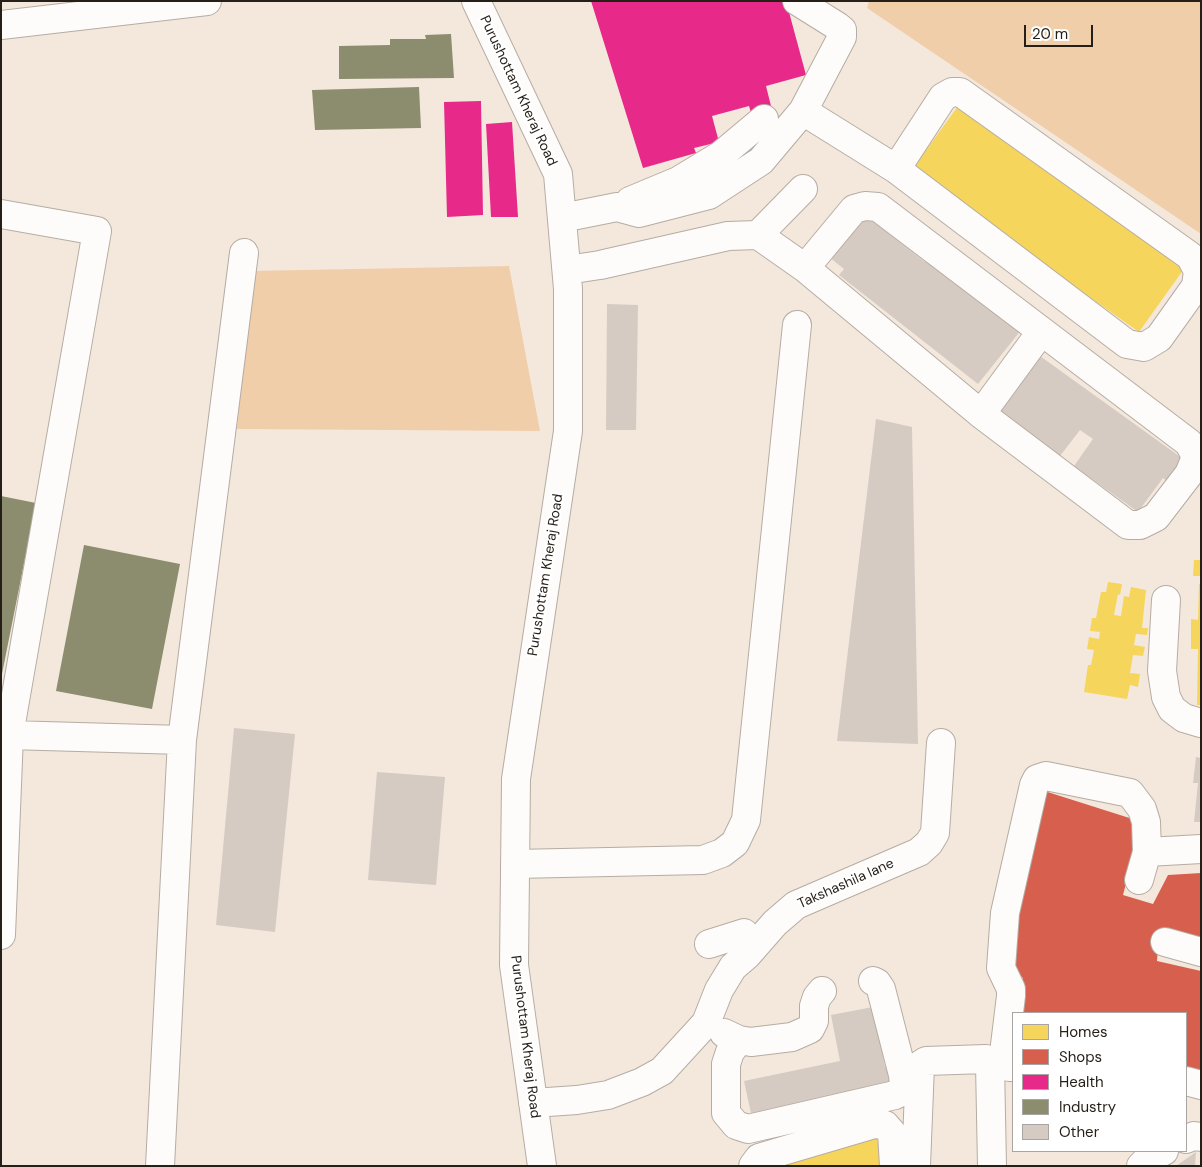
<!DOCTYPE html>
<style>
body{margin:0}
#map{position:relative;width:1202px;height:1167px;overflow:hidden;background:#f4e8dd;font-family:"DM Sans",sans-serif}
canvas{display:block}
.frame{position:absolute;inset:0;border:2px solid #261f17;pointer-events:none}
.legend{position:absolute;left:1012px;top:1012px;width:175px;height:140px;box-sizing:border-box;background:#fff;border:1px solid #a8a5a2;margin:0;padding:6px 9px;list-style:none;font-size:15px;color:#261f17}
.legend li{display:flex;align-items:center;gap:10px;height:25px}
.legend b{width:25px;border:1px solid #a8a5a2}
.scale{position:absolute;left:1024px;top:25px;width:69px;height:22px;box-sizing:border-box;border:2px solid #261f17;border-top:0;padding-left:6px;font-size:15px;line-height:18px;white-space:nowrap;color:#261f17;-webkit-text-stroke:4px #fff;paint-order:stroke}
</style>
<div id="map">
<canvas width="1202" height="1167"></canvas>
<div class="frame"></div>
<ul class="legend">
<li><b style="height:14px;background:#f6d55c"></b>Homes</li>
<li><b style="height:14px;background:#d6604d"></b>Shops</li>
<li><b style="height:14px;background:#e7298a"></b>Health</li>
<li><b style="height:14px;background:#8c8c6e"></b>Industry</li>
<li><b style="height:14px;background:#d5cbc2"></b>Other</li>
</ul>
<div class="scale">20 m</div>
</div>
<script>
const ctx = document.querySelector('canvas').getContext('2d');
ctx.lineJoin = 'round';
function fill(path, color) { ctx.fillStyle = color; ctx.fill(path, 'evenodd'); }
const shape = rows => new Path2D(rows.map(r => 'M' + r).join(''));
function strokePath(path, color, width, dash) { ctx.strokeStyle = color; ctx.lineWidth = width; ctx.lineCap = dash ? 'butt' : 'round'; ctx.setLineDash(dash || []); ctx.stroke(path); }
function label(font, color, halo, rows, align = 'center') {
  ctx.font = font + ' "DM Sans",sans-serif'; ctx.lineWidth = 5; ctx.setLineDash([]); ctx.textBaseline = 'middle'; ctx.strokeStyle = halo; ctx.fillStyle = color; for (const [text, x, y, turn = 0] of rows) {
    ctx.save(); ctx.translate(x, y); ctx.rotate((+turn || 0) * Math.PI / 180); ctx.textAlign = isNaN(turn) ? turn : align; if (halo) ctx.strokeText(text, 0, 0); ctx.fillText(text, 0, 0); ctx.restore();
  }
}
fill(shape([
 [869,1,1201,1,1201,234,867,8],
 [509,266,540,431,237,429,251,271]
]), '#f1ceaa');
fill(shape([
 [958,106,1186,266,1139,332,911,171],
 [1194,560,1201,560,1201,576,1193,576],
 [1108,582,1122,584,1120,595,1118,594,1114,615,1121,616,1124,596,1129,597,1131,587,1146,590,1142,628,1148,628,1147,635,1136,634,1134,645,1145,647,1143,656,1133,655,1130,673,1140,674,1138,687,1130,685,1127,699,1084,692,1088,665,1091,665,1094,650,1087,649,1089,637,1099,639,1100,632,1090,631,1092,618,1096,618,1101,592,1106,592],
 [1199,584,1201,584,1201,705,1197,705,1198,649,1191,649,1191,619,1198,620],
 [876,1134,883,1166,777,1166]
]), '#f6d55c');
fill(shape([
 [1035,788,1142,822,1123,895,1153,904,1168,875,1201,873,1201,941,1159,931,1157,961,1201,971,1201,1074,1186,1069,1186,1013,1016,1013,1023,978,1004,961]
]), '#d6604d');
fill(shape([
 [591,1,786,1,806,75,766,86,772,110,752,116,749,106,712,116,719,142,694,148,696,153,643,168],
 [481,101,483,215,447,217,444,102],
 [512,122,518,217,491,217,486,124]
]), '#e7298a');
fill(shape([
 [451,34,454,78,339,79,339,46,390,45,390,39,426,39,425,35],
 [419,87,421,128,315,130,312,90],
 [1,496,36,503,2,674,1,674],
 [84,545,180,564,152,709,56,691]
]), '#8c8c6e');
fill(shape([
 [866,216,925,262,930,257,1022,329,978,384,839,275,844,269,829,257,839,246,841,247],
 [607,304,638,305,636,430,606,430],
 [1033,351,1186,461,1170,484,1163,478,1138,512,1074,466,1093,439,1080,430,1060,456,999,412],
 [876,419,912,427,918,744,837,741],
 [234,728,295,734,275,932,216,925],
 [1196,757,1201,758,1201,822,1194,822,1198,783,1193,783],
 [377,772,445,777,436,885,368,880],
 [873,1007,885,1067,890,1066,895,1089,752,1118,744,1081,840,1061,831,1015],
 [1196,1152,1195,1166,1176,1166]
]), '#d5cbc2');
const minor = shape([
 [476,1,558,174,568,289,568,431,516,779,514,965,542,1166],
 [797,1,837,26,842,30,842,37,803,111],
 [1,25,207,1],
 [630,201,678,181,721,155,764,119],
 [1,214,97,231,9,735,1,935],
 [562,218,617,207,639,213,709,195,761,161,803,111,896,169,1127,344,1144,347,1159,338,1196,286,1198,271,1190,256,960,92,952,92,943,97,896,169],
 [758,235,803,189],
 [567,270,600,265,728,236,758,235,805,268,854,209,865,206,878,207,1189,443,1196,457,1189,474,1156,517,1140,525,1128,525,981,414,805,268],
 [981,414,1041,332],
 [1166,600,1162,671,1166,697,1172,709,1184,718,1201,723],
 [1,732,9,735,182,740,160,1166],
 [182,740,244,253],
 [515,864,703,860,722,853,735,843,746,820,797,325],
 [1139,880,1147,852,1201,849],
 [1165,942,1201,952],
 [709,944,744,933],
 [724,1033,739,1040,751,1042,792,1037,810,1029,814,1021,814,1006,817,997,822,991],
 [739,1040,730,1052,726,1064,726,1113,736,1125,748,1129,895,1095,903,1091,904,1086,903,1075,881,989,877,983,873,981],
 [1013,1067,1009,1067,1004,1053,1011,996,1011,989,1001,968,1005,913,1034,785,1037,779,1046,776,1130,793,1142,809,1146,822,1147,852],
 [1186,1081,1201,1085],
 [533,1103,577,1100,608,1095,642,1082,662,1071,706,1023,719,990,733,967,747,955,775,923,796,905,919,852,929,843,935,833,941,743],
 [1186,1139,1194,1136,1201,1137],
 [753,1166,759,1158,874,1124,885,1125,892,1133,894,1166],
 [916,1166,920,1065,926,1061,986,1059,988,1060,990,1064,992,1166],
 [1141,1166,1147,1160,1164,1151]
]);
strokePath(minor, '#b5aca3', 30);
strokePath(minor, '#fdfcfa', 28);
label('14px', '#261f17', '#fff', [
 ["Purushottam Kheraj Road",518,91,65],
 ["Purushottam Kheraj Road",546,575,-81],
 ["Takshashila lane",846,884,-24],
 ["Purushottam Kheraj Road",525,1037,83]
]);
</script>
